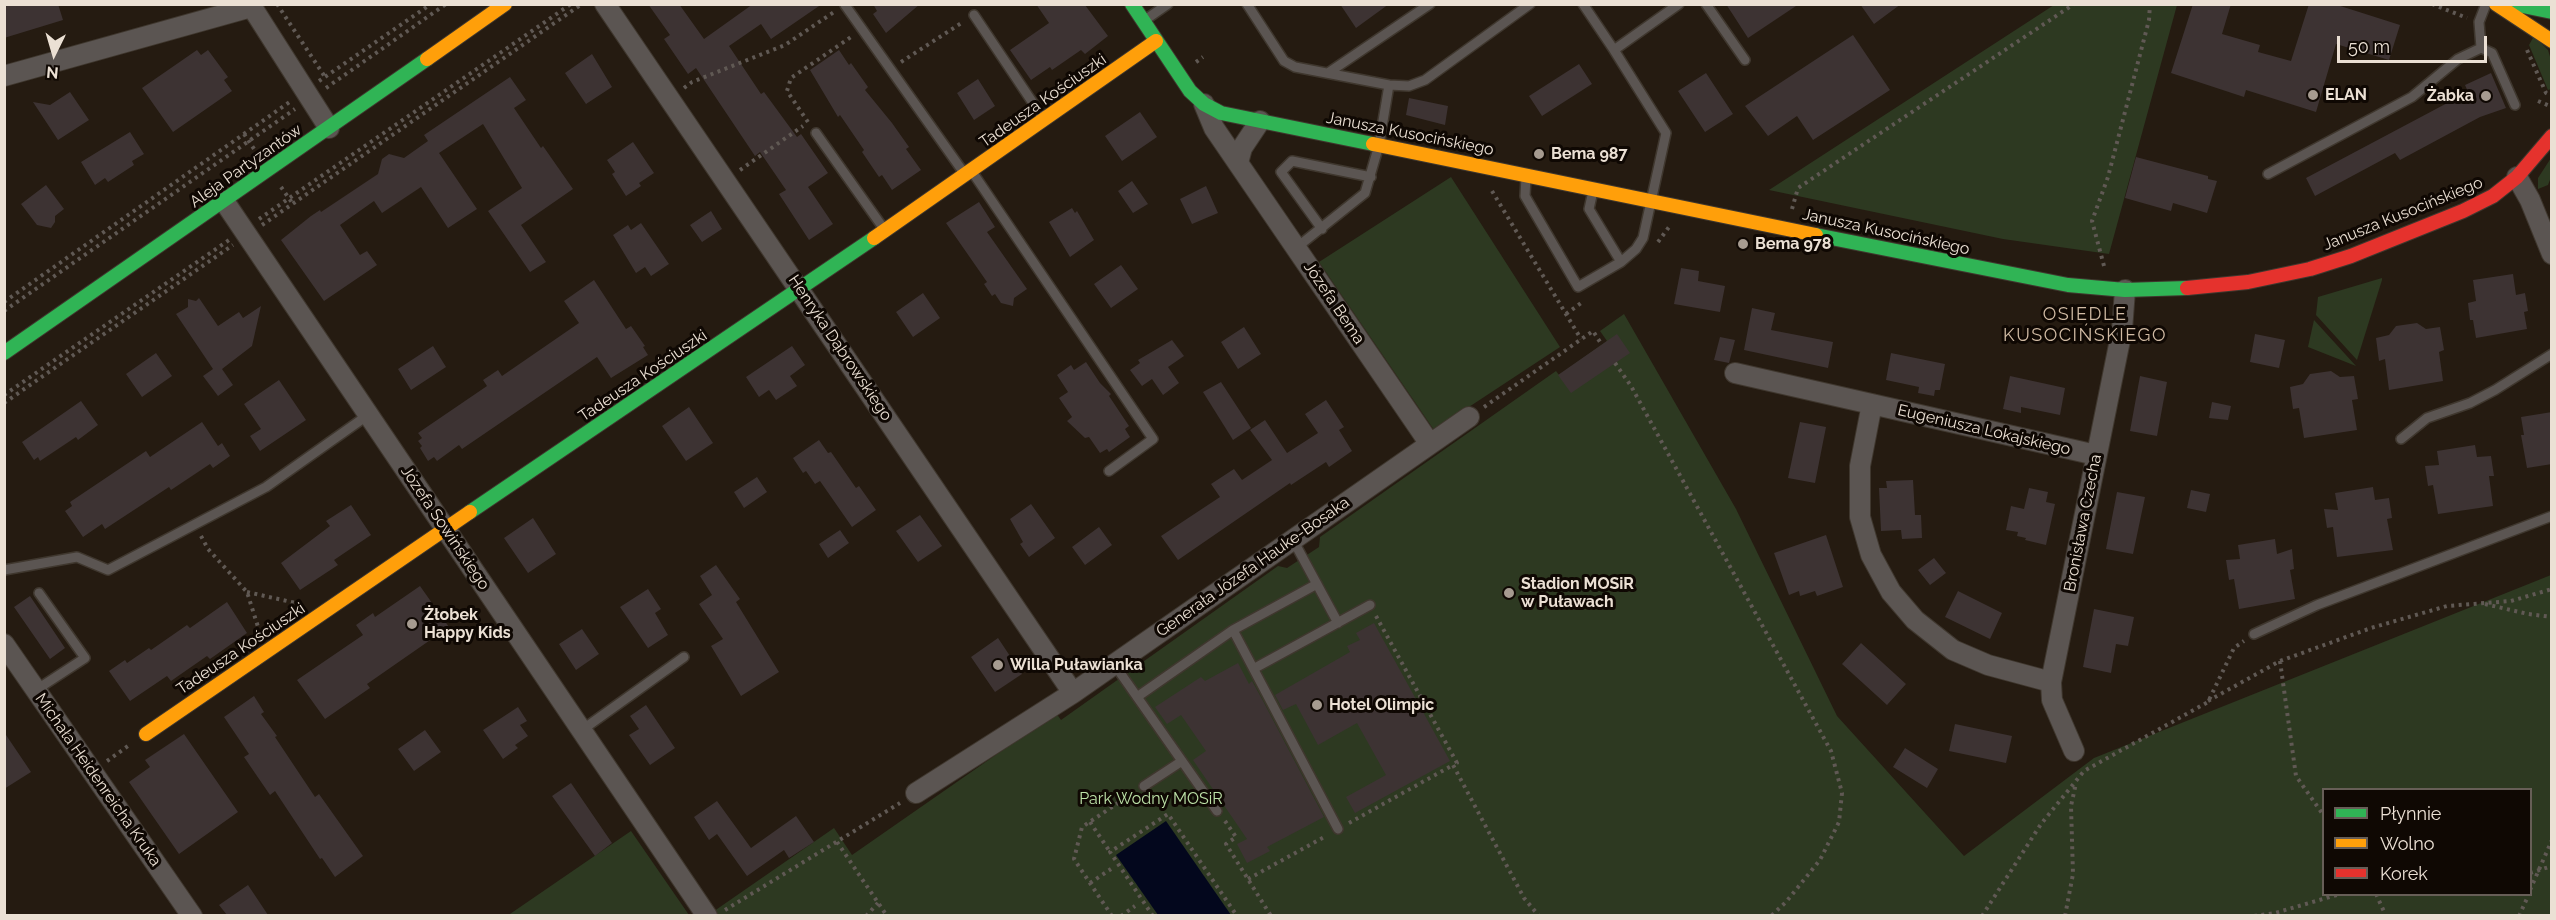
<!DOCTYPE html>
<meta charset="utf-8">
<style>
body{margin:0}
#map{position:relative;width:2556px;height:920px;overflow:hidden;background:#251b11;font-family:Raleway,sans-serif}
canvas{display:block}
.frame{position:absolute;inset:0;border:6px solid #ebe0d4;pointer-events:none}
.legend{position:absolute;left:2322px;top:788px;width:210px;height:108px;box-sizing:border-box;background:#0f0803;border:2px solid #675e57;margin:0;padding:8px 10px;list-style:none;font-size:18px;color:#ebe0d4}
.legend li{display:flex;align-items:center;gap:12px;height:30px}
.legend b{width:30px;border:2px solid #675e57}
.north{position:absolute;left:24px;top:24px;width:60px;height:60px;-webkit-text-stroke:4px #0f0803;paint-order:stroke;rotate:185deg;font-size:16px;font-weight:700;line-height:24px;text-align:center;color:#ebe0d4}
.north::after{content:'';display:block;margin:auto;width:21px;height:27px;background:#ebe0d4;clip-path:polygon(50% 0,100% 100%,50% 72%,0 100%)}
.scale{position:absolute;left:2337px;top:36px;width:150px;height:27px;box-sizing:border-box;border:3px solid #ebe0d4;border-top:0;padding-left:8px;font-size:18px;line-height:21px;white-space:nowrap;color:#ebe0d4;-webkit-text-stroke:4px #0f0803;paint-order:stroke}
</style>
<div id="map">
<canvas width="2556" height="920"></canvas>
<div class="frame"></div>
<ul class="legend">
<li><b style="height:8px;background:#30b455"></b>Płynnie</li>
<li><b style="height:8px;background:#ff9f0a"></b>Wolno</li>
<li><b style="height:8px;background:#e5322d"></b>Korek</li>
</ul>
<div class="north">N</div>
<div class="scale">50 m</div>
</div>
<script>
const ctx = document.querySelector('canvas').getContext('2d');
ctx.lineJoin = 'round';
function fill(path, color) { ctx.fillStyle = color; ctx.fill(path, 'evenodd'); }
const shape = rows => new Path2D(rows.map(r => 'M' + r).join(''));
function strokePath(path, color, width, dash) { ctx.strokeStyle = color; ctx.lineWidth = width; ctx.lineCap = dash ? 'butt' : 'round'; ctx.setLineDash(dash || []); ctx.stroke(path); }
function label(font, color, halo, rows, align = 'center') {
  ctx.font = font + ' Raleway,sans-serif'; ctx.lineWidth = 6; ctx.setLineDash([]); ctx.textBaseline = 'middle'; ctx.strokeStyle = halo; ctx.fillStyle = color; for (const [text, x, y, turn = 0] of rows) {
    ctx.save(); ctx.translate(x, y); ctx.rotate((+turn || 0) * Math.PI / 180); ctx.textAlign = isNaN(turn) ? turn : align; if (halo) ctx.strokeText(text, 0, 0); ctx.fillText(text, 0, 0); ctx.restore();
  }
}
fill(shape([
 [2054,5,2177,5,2109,254,2003,239,1769,190],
 [2534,36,2548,50,2551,60,2551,89,2548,90,2529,45],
 [2551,158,2551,177,2548,185,2538,189,2538,178],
 [1451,177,1560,347,1434,430,1319,262],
 [2382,278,2382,280,2357,360,2316,315,2318,297],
 [1624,314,1736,509,1837,716,1964,856,2094,758,2551,575,2551,915,707,916,834,828,852,855,1056,713,1061,720,1278,566,1287,568,1319,547,1320,537,1556,371,1559,375,1607,341,1600,331],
 [2324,790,2530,790,2530,894,2324,894],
 [2314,320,2356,366,2308,347],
 [631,831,689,915,507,916]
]), '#2d3921');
fill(shape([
 [1166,821,1231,915,1158,915,1116,855]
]), '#03071d');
fill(shape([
 [12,4,58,4,63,20,4,38,4,7],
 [648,4,679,4,704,39,753,4,822,4,771,39,761,24,729,46,761,94,764,92,797,137,801,134,828,173,808,187,833,224,809,240,779,194,786,190,760,152,755,156,696,68,688,74,664,39,670,35],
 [873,4,920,4,886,33,873,14,877,11],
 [1036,4,1085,5,1108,36,1085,54,1081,50,1052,70,1050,67,1031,80,1010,50,1049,23],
 [1340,4,1389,4,1356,28],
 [1726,4,1799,4,1748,38],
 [1860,4,1901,4,1874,24],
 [2193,4,2231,4,2222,34,2260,45,2258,52,2291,61,2309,4,2334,4,2400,25,2389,60,2336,44,2316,112,2246,90,2244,97,2171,73],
 [1853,35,1890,90,1813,140,1797,116,1768,136,1745,106],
 [197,50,201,55,208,50,228,77,224,80,232,91,173,132,142,88],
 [839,50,849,65,851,63,868,87,865,90,892,123,909,147,906,149,921,170,892,190,882,175,879,177,862,152,864,150,840,115,838,117,810,70],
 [592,54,612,87,586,104,565,73],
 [1579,64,1592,84,1542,116,1529,96],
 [1706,73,1733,114,1705,132,1678,91],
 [2491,73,2506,108,2480,117,2400,160,2395,153,2315,196,2306,178,2468,92,2465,85],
 [510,77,526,100,514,108,541,148,543,146,573,189,521,225,546,262,530,272,488,211,522,188,483,124,439,153,477,209,448,228,421,187,382,213,374,201,340,225,360,255,367,251,377,265,324,301,281,240,311,216,320,210,321,212,378,174,382,159,389,154,404,158,428,141,424,135],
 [978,79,995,106,974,120,957,93],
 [70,92,89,120,58,140,33,102,50,105],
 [1409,98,1448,106,1445,125,1406,115],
 [1140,112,1157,137,1122,161,1105,136],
 [130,132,144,154,132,161,134,165,108,182,105,178,95,185,81,162],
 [633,142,654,173,639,183,641,186,626,196,612,174,615,172,607,160],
 [2136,157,2208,176,2208,179,2217,181,2207,213,2173,203,2171,211,2125,198],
 [1132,181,1148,204,1133,213,1118,191],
 [46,185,64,209,55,216,55,222,51,228,37,225,21,204],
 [1206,186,1218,213,1192,224,1180,199],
 [979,202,995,227,987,232,1027,289,1014,298,1013,306,1001,303,995,294,992,296,984,284,987,282,946,223],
 [1072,208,1075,213,1077,211,1094,240,1070,257,1049,222],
 [711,211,722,229,702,242,690,225],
 [641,223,669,264,651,276,645,267,636,273,613,235,628,225,631,230],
 [1121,265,1138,289,1111,308,1094,284],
 [1681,268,1699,271,1698,281,1725,286,1720,312,1674,304],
 [2513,274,2516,295,2525,293,2528,311,2524,312,2527,329,2476,338,2473,320,2470,320,2468,303,2476,301,2473,280],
 [594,280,626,329,631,326,645,346,643,347,648,355,611,378,597,357,462,449,459,445,437,461,434,457,428,461,420,448,422,446,418,441,422,438,418,433,487,386,483,380,498,370,502,376,579,323,564,301],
 [923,293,940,318,913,337,896,312],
 [199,298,218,326,239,312,243,318,261,306,252,346,222,369,233,385,218,396,203,376,213,369,176,314,188,307,188,299,196,301],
 [1752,308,1775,313,1771,330,1833,342,1828,368,1744,350],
 [2417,323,2426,329,2440,327,2444,350,2439,352,2443,381,2389,390,2385,359,2379,361,2376,338,2389,335,2396,326],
 [1244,327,1261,354,1238,369,1221,342],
 [1617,334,1630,353,1571,393,1558,375],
 [2255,334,2285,340,2279,368,2250,362],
 [1720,337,1735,340,1729,363,1714,360],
 [1172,340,1184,356,1168,367,1179,383,1163,395,1152,379,1142,386,1130,370,1140,363,1138,360],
 [433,346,446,367,411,390,398,369],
 [792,346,805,365,790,376,797,386,776,400,769,390,759,397,746,377],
 [156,353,172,376,142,397,126,374],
 [1891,353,1945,364,1940,390,1935,390,1934,396,1918,393,1919,387,1886,380],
 [1086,362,1100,383,1111,394,1109,396,1129,426,1125,429,1130,437,1109,452,1107,449,1100,453,1089,437,1085,438,1067,421,1072,417,1059,398,1068,392,1057,375,1071,365,1074,370],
 [2331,371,2340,377,2354,376,2358,399,2352,400,2357,430,2304,438,2299,408,2293,409,2290,387,2303,384,2310,374],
 [2010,376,2065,388,2060,415,2021,407,2021,413,2003,409],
 [2140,376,2167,382,2157,436,2130,431],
 [279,380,306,420,260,451,250,436,261,429,244,404],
 [1221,382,1251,428,1233,440,1203,392],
 [1326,400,1344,427,1339,430,1352,451,1329,467,1326,462,1291,485,1290,483,1178,560,1161,536,1220,497,1211,484,1234,469,1242,480,1272,460,1250,430,1265,420,1287,453,1318,433,1305,414],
 [81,401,98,425,78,440,76,437,40,461,38,457,34,460,22,442],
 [2212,402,2231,406,2228,420,2209,418],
 [689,407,713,443,686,461,662,426],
 [2552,412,2552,464,2527,468,2521,435,2524,435,2521,417],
 [202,422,218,446,222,443,230,456,213,468,210,464,171,490,169,487,105,529,102,524,83,537,65,511,72,506,70,502,146,451,150,457],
 [1800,422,1826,427,1815,483,1788,478],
 [819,440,828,453,831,452,856,488,859,486,876,510,852,527,820,481,815,484,806,471,803,473,793,458],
 [2475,445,2477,457,2491,456,2494,476,2489,476,2493,506,2438,514,2433,485,2428,486,2425,466,2439,465,2437,451],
 [757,477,767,492,744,508,734,492],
 [1913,480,1915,515,1921,515,1922,538,1902,539,1901,530,1881,531,1879,488,1887,488,1886,481],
 [2373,487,2375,500,2389,498,2392,518,2387,519,2393,550,2337,557,2333,527,2327,528,2324,509,2338,510,2335,493],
 [2029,488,2048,492,2046,502,2055,504,2046,545,2025,540,2026,538,2017,536,2018,532,2006,530,2011,506,2024,509],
 [2191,490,2210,494,2206,512,2187,508],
 [2117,492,2145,497,2133,554,2106,549],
 [1031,504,1055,538,1029,557,1020,544,1023,542,1010,519],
 [351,505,371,535,334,560,338,565,300,590,281,563,330,526,326,521],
 [920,515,942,546,918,562,896,531],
 [533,518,556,554,528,573,504,538],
 [1099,527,1112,545,1085,565,1072,547],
 [840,530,849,543,828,558,819,544],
 [1826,535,1843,587,1817,596,1815,591,1800,596,1799,591,1789,595,1774,553],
 [2275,539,2277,554,2292,549,2294,569,2290,570,2295,599,2239,609,2234,579,2229,580,2226,560,2240,559,2238,545],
 [1934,558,1946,573,1930,585,1918,570],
 [716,565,740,599,736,602,779,672,741,696,711,646,723,639,699,604,712,595,700,576],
 [420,586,449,627,367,684,370,688,325,719,297,680,363,635,356,625,373,613,375,617],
 [648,589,661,609,655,613,668,635,648,648,620,607],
 [1958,591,2002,613,1990,639,1945,617],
 [30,596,65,648,50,659,14,607],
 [227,602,247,633,210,659,207,656,171,681,167,676,130,701,109,671,125,660,127,663,149,648,151,650,187,625,190,628],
 [2094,609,2134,617,2128,646,2116,644,2111,673,2083,667],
 [1374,623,1450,761,1355,813,1346,797,1386,775,1357,723,1318,745,1296,704,1283,710,1275,695,1350,652,1347,646,1360,640,1356,633],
 [582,629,599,654,576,670,559,644],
 [998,638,1022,674,995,692,971,657],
 [1861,643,1906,684,1887,705,1842,664],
 [1238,663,1249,684,1252,681,1263,701,1324,817,1267,847,1270,851,1247,863,1237,844,1247,839,1193,760,1206,751,1181,715,1167,724,1155,707,1201,677,1205,681],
 [254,696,264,712,261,714,277,736,275,737,315,797,319,794,363,856,335,877,322,858,320,859,275,791,270,795,244,757,249,754,224,717],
 [646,705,675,748,650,765,629,735,639,729,630,716],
 [518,707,527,721,520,725,528,736,515,745,518,748,503,759,483,730],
 [1955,724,2012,736,2006,763,1949,751],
 [425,730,441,752,414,771,398,749],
 [4,732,31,772,4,789],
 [184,734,238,812,179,854,129,782,150,767,145,760],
 [1905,748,1938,769,1927,788,1893,767],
 [571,783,612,843,595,856,552,796],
 [717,801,751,848,796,816,814,842,789,858,784,850,747,876,717,834,709,840,694,817],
 [248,885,268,915,227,915,219,905]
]), '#3d3333');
const lane = shape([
 [1247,4,1284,61,1295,67,1389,85],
 [1583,4,1614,50,1679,4],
 [1706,4,1745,60],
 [2486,4,2479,22,2481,48,2492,53,2515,105],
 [845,5,964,173],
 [974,15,1043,118],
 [1145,20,1168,4],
 [1328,73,1430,4],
 [816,133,884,229],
 [973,173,1153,439,1109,471],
 [2268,174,2412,97,2458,59,2481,48],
 [1526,177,1525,196,1578,287,1621,262,1636,249,1643,238,1666,133,1614,50],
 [1593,191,1589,209,1621,262],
 [1322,229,1281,172,1292,161,1371,177],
 [1296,248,1365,193,1379,145,1389,85,1409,86,1425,80,1530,4],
 [2401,439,2427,418,2470,403,2495,390,2552,354],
 [1293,540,1338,623],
 [4,570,77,557,108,570,266,487,368,415],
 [1233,630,1338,829],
 [2254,634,2317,605,2552,516],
 [1114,664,1217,811],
 [1255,668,1370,605],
 [36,690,85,658,39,593],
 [1137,697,1233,630,1317,584],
 [582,730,684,657],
 [1144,786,1182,761]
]);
const street = shape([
 [250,4,329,128],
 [605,4,1073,693],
 [4,76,251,7],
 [1204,104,1214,128,1430,444],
 [1238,163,1242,148,1260,121],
 [2517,177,2530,200,2552,254],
 [224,201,707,916],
 [1735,373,2096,455],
 [1872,404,1860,466,1860,517,1871,555,1891,592,1915,620,1953,650,1988,665,2051,682],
 [4,644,192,916],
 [2074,751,2052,700,2051,682,2122,330,2125,290],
 [916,793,1073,693,1469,417]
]);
const fast = shape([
 [1132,4,1190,91,1204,104,1221,113,1373,144],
 [2513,4,2552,12],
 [1816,235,2068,285,2125,290,2187,288],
 [4,353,427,59],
 [470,512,874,238]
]);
const slow = shape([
 [2496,4,2552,41],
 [427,59,505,4],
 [1373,144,1816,235],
 [874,238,1156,41],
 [146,734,470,512]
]);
const jam = shape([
 [2187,288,2248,282,2310,269,2351,256,2463,211,2493,196,2517,177,2552,136]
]);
strokePath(lane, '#3f372e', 12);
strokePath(street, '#3f372e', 22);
strokePath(fast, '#3f372e', 16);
strokePath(slow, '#3f372e', 16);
strokePath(jam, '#3f372e', 16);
strokePath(shape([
 [277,4,325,77],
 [2432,4,2467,18],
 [2527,50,2546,93,2552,96],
 [901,62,963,22],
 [1196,62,1203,57],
 [319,81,431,4],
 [326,88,446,4],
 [684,88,692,82,785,45,834,12],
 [2538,101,2552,107],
 [808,122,787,91,791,78,851,37],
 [244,134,256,152],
 [740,170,803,126],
 [2552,181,2552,188],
 [281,187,293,204],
 [1492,191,1581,339],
 [1792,209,1798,188,2074,4],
 [259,219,571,4],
 [262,225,582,4],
 [1658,242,1669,227],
 [2104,266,2092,221,2108,177,2149,20,2150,4],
 [4,302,291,101],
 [4,311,295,109],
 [1566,314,1584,301],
 [1615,363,1631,386,1831,751,1842,793,1839,822,1820,860,1786,902,1771,916],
 [4,395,229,240],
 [4,403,233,245],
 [1484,407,1593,331,1602,345],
 [201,536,208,549,247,592,259,630],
 [247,592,296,603],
 [2485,604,2528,614,2552,617],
 [1376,616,1457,763,1453,765,1524,898,1539,916],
 [2280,661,2296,776,2324,816],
 [2208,701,2280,661,2371,628,2447,606,2511,601,2552,589],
 [107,761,128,746],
 [1225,821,1236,837,1226,844,1271,916],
 [1090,822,1110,852],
 [1349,823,1453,765],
 [837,842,887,916],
 [2530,873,2552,866],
 [1248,879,1326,836],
 [1090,883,1111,869],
 [2530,890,2552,840],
 [2376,894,2386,916],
 [725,910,900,803],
 [866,916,878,903],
 [1112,916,1074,859,1082,827,1133,793],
 [1121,916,1135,906],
 [1153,916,1110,852,1168,814,1237,916],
 [1982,916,2041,824,2084,771,2208,702,2234,648,2244,641],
 [2065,916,2073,874,2071,806,2076,783],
 [2254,916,2275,913,2340,894],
 [2519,916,2529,894]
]), '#605954', 4, [3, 4.5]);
strokePath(lane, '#5b5552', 9);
strokePath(street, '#5b5552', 20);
strokePath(fast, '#30b455', 14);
strokePath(slow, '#ff9f0a', 14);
strokePath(jam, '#e5322d', 14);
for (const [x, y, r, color] of [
 [2313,95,6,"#a69b90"],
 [2486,96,6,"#a69b90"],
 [1539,154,6,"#a69b90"],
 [1743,244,6,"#a69b90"],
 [1509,593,6,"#a69b90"],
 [412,624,6,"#a69b90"],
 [998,665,6,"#a69b90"],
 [1317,705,6,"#a69b90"]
]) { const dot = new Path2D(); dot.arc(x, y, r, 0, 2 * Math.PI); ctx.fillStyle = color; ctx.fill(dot); strokePath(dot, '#0f0803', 2); }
label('bold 16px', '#ebe0d4', '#0f0803', [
 ["ELAN",2325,95],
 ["Żabka",2474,96,"right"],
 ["Bema 987",1551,154],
 ["Bema 978",1755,244],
 ["Stadion MOSiR",1521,584],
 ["w Puławach",1521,602],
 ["Żłobek",424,615],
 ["Happy Kids",424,633],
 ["Willa Puławianka",1010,665],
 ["Hotel Olimpic",1329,705]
], 'left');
label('16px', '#ebe0d4', '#0f0803', [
 ["Tadeusza Kościuszki",1043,101,-35],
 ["Janusza Kusocińskiego",1410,134,11],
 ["Aleja Partyzantów",246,166,-35],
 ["Janusza Kusocińskiego",2403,214,-22],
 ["Janusza Kusocińskiego",1886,232,12],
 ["Józefa Bema",1334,303,56],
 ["Henryka Dąbrowskiego",840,348,56],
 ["Tadeusza Kościuszki",643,376,-34],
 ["Eugeniusza Lokajskiego",1984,430,13],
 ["Bronisława Czecha",2083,523,-79],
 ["Józefa Sowińskiego",445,528,56],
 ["Generała Józefa Hauke-Bosaka",1253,567,-35],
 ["Tadeusza Kościuszki",241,649,-34],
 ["Michała Heidenreicha Kruka",98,780,55]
]);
label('16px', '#bce1a7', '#0f0803', [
 ["Park Wodny MOSiR",1151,799]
]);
ctx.letterSpacing = '1.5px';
label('18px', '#d1bba4', '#0f0803', [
 ["OSIEDLE",2085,315],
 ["KUSOCIŃSKIEGO",2085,336]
]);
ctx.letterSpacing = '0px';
</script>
